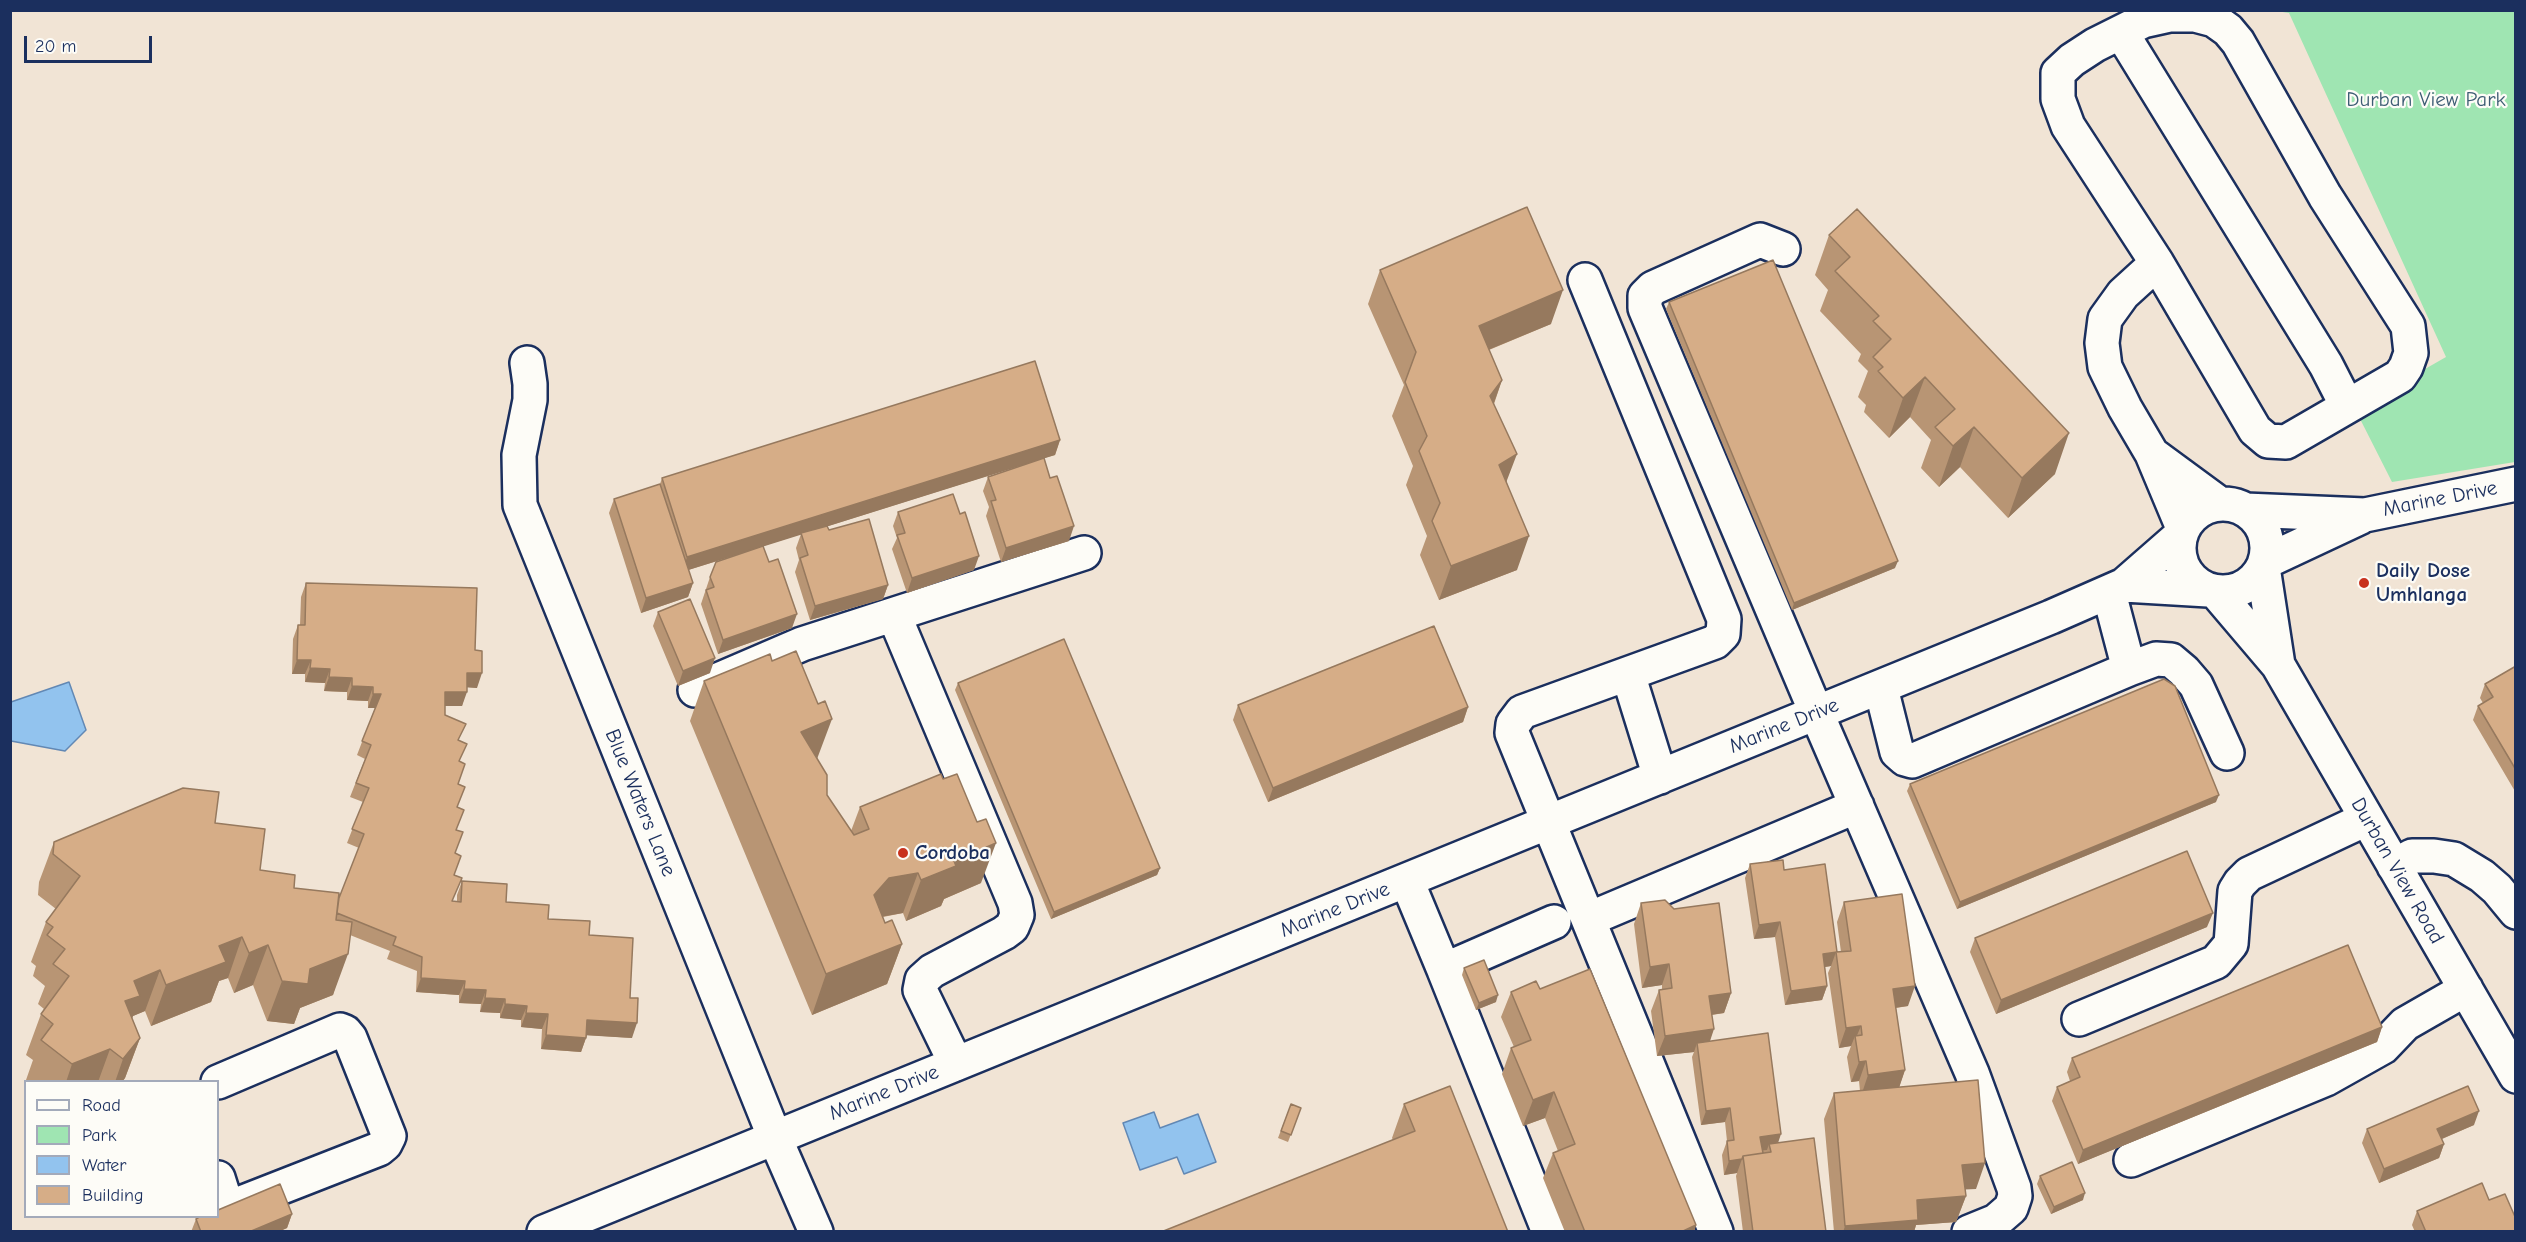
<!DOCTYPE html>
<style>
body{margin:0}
#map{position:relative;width:2526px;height:1242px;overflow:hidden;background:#f1e4d5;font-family:"Comic Neue",sans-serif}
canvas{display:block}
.frame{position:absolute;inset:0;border:12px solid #1b2f5e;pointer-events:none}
.legend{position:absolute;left:24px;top:1080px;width:195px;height:138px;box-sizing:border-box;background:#fdfcf7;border:2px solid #a3aaba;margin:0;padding:8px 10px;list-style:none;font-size:18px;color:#1b2f5e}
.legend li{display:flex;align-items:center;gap:12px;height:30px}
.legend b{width:30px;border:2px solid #a3aaba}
.scale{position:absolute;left:24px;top:36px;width:128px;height:27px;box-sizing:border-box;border:3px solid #1b2f5e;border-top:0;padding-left:8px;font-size:18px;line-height:21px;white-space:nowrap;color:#1b2f5e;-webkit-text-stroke:4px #fdfcf7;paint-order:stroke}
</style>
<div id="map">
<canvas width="2526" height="1242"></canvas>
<div class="frame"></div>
<ul class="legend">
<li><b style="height:8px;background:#fdfcf7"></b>Road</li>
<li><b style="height:16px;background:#9fe5b2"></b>Park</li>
<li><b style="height:16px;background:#92c3ee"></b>Water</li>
<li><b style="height:16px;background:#d6ad87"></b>Building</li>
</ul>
<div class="scale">20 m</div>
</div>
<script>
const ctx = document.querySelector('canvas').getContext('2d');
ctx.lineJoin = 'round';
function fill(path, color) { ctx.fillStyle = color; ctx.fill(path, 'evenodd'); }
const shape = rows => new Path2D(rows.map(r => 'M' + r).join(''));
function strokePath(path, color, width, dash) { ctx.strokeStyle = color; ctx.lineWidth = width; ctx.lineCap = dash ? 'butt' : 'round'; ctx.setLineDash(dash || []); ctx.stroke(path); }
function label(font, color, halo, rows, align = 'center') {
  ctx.font = font + ' "Comic Neue",sans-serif'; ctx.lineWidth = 4.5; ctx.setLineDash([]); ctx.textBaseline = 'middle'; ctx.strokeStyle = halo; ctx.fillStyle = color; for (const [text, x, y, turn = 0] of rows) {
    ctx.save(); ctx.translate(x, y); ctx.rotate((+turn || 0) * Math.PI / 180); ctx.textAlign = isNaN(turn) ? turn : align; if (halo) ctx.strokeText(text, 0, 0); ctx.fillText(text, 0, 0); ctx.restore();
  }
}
fill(shape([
 [2276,11,2515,11,2515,462,2392,482,2355,409,2446,357,2289,13]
]), '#9fe5b2');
const water = shape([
 [69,682,86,730,65,751,11,741,11,702,69,682],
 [1154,1112,1160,1128,1198,1114,1216,1162,1184,1174,1177,1157,1140,1170,1123,1123,1154,1112]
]);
fill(water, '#92c3ee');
strokePath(water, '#6288b4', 1.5);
const minor = shape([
 [2170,15,2195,15,2214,20,2228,30,2238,42,2325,196,2408,326,2411,353,2406,367,2400,376,2286,442,2268,441,2255,430,2157,263,2068,126,2058,99,2058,73,2072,60,2095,45,2143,21,2170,15],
 [2121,32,2326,365,2347,406],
 [1783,249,1760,240,1653,288,1645,296,1645,308,1816,712,1972,1073,2014,1188,2015,1196,2011,1208,1996,1221,1969,1232],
 [2157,263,2123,294,2105,319,2102,343,2105,367,2125,408,2152,454,2183,528],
 [1585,280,1724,619,1723,634,1715,642,1522,712,1513,724,1512,733,1716,1232],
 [527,363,530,384,530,400,519,455,520,505,775,1138,816,1232],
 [2152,454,2220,504],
 '2179 548a44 44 0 1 1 88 0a44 44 0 1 1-88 0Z',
 [2245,510,2365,515,2516,484],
 [2265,562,2361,517],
 [2263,567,2278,665],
 [2124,585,2208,590],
 [2216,592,2278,665,2516,1076],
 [894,615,1015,903,1017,915,1012,927,1004,933,932,971,922,980,920,990,956,1064],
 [2129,669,2156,659,2171,660,2184,671,2196,685,2227,753],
 [1628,674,1660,777],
 [1881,688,1897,752,1905,759,1912,761,2129,669,2109,593],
 [695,690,802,644,1084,553],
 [2394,866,2412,856,2434,856,2454,859,2482,876,2497,889,2516,912],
 [1407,881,1444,970],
 [1589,919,1857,806],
 [2079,1019,2216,962,2231,944,2235,891,2240,883,2249,874,2366,819],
 [218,1082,340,1030,345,1032,350,1038,389,1136,385,1144,379,1149,241,1203],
 [2131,1160,2326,1079,2383,1047,2405,1024,2466,989],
 [218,1178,235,1232],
 [544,1232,2051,617,2124,585,2180,536],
 [1549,1232,1444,970,1554,922]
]);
strokePath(minor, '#1b2f5e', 38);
strokePath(minor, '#fdfcf7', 33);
fill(shape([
 [1829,235,2055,474,2008,518,1960,467,1939,487,1921,468,1931,440,1910,417,1889,438,1864,412,1866,405,1858,397,1868,371,1858,361,1861,354,1820,311,1828,290,1815,275],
 [1380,270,1551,324,1489,350,1502,380,1494,404,1507,482,1517,570,1439,600,1420,555,1427,536,1406,485,1413,466,1392,416,1404,385,1368,304],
 [1669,302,1895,568,1792,610,1666,309],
 [1060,440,1055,455,1044,458,1069,541,1001,562,986,516,989,507,983,491,988,477,1038,460,825,527,888,585,883,599,810,620,795,572,799,560,796,548,801,534,763,546,792,628,718,654,701,604,710,577,759,548,688,570,693,583,688,597,641,613,609,513,614,499,660,484,662,478],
 [898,512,974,570,907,593,892,549,897,538,893,526],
 [306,583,475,650,477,688,467,687,462,706,445,706,445,715,459,741,460,762,458,784,453,902,457,902,457,895,462,881,506,902,589,935,630,998,632,1038,587,1035,581,1052,541,1049,542,1029,521,1027,521,1020,500,1018,500,1013,480,1012,481,1004,459,1003,459,995,416,992,417,971,387,959,390,951,350,935,333,995,300,1008,294,1024,267,1021,253,985,234,993,228,978,219,981,211,1002,151,1026,145,1011,133,1016,132,1018,140,1038,125,1078,122,1082,27,1082,26,1080,33,1060,26,1055,41,1014,44,1009,38,1004,45,986,33,976,36,966,31,962,46,922,56,909,38,895,39,882,54,842,215,823,260,870,294,888,339,898,359,848,347,843,363,802,350,797,365,759,357,755,375,708,368,708,368,701,347,700,347,692,324,691,325,683,305,682,305,674,292,674,293,639,298,625,300,625,301,597],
 [658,612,710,673,678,686,653,626],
 [2516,666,2516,793,2473,720,2478,706,2483,703,2480,698,2485,684],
 [704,681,817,759,827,795,851,831,860,807,981,883,944,899,941,906,906,921,903,913,883,917,885,923,902,944,887,984,812,1015,690,721],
 [958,683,1160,868,1157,875,1051,919,955,690],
 [1238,705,1468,707,1463,722,1268,802,1233,720],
 [1910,784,2216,802,1957,909,1907,791],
 [1750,864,1784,870,1836,952,1841,952,1837,922,1844,902,1908,1006,1896,1008,1905,1070,1899,1087,1976,1189,1965,1189,1966,1196,1956,1222,1916,1225,1914,1232,1834,1232,1824,1119,1834,1093,1860,1091,1859,1081,1851,1082,1847,1057,1851,1046,1839,1048,1828,973,1831,966,1825,967,1827,986,1822,1000,1785,1005,1775,937,1754,939,1745,878],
 [1641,903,1731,993,1724,1013,1712,1015,1710,1041,1778,1142,1826,1232,1743,1232,1736,1176,1737,1173,1724,1175,1722,1155,1727,1141,1725,1122,1701,1125,1692,1057,1694,1052,1657,1056,1651,1011,1659,990,1662,990,1662,985,1642,988,1634,924],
 [2207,927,1996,1014,1970,952,1975,938],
 [1464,968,1496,1002,1476,1010,1462,975],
 [1540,989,1696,1225,1694,1232,1565,1232,1543,1178,1553,1153,1558,1151,1545,1118,1523,1126,1502,1074,1511,1048,1514,1047,1501,1017,1511,992],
 [2382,1027,2377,1042,2078,1164,2052,1101,2057,1087,2070,1081,2067,1072,2072,1058],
 [1291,1104,1301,1108,1288,1142,1278,1138],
 [1404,1104,1508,1232,1393,1140,1392,1138],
 [2474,1125,2442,1139,2444,1144,2439,1158,2379,1183,2362,1143,2367,1129],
 [2040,1176,2083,1200,2051,1214,2037,1184],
 [2417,1211,2516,1232,2415,1232,2412,1225],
 [292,1214,287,1228,278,1232,191,1232,196,1219]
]), '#b89574');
fill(shape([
 [1563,290,1551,324,1466,359,1479,326],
 [1925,377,1910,417,1889,438,1903,398],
 [1502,380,1490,414,1490,396],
 [1974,427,1960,467,1939,487,1953,446],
 [2069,433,2055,474,2008,518,2022,478],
 [1060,440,1055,455,682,572,687,557],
 [1517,454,1504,488,1499,465],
 [1074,526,1069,541,1001,562,1006,548],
 [1529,536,1517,570,1439,600,1451,566],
 [979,556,974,570,907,593,912,578],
 [1898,561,1895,568,1792,610,1794,603],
 [693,583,688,597,641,613,646,598],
 [888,585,883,599,810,620,815,606],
 [797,614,792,628,718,654,723,640],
 [715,658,710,673,678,686,683,671],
 [297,660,311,660,305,674,292,674],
 [310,668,330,669,325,683,305,682],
 [467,673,482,673,477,688,462,687],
 [329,677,352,678,347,692,324,691],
 [352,686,373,687,368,701,347,700],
 [445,692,467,692,462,706,440,706],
 [373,694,381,694,376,708,368,708],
 [1468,707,1463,722,1268,802,1273,788],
 [832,719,817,759,801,732],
 [2219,795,2216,802,1957,909,1960,902],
 [996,843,981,883,944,899,941,906,906,921,921,880,954,861],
 [1160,868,1157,875,1051,919,1054,912],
 [918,873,903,913,874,918,874,895,889,878],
 [2213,913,2207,927,1996,1014,2001,1000],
 [1780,922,1775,937,1754,939,1759,925],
 [242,937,228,978,219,981,211,1002,151,1026,166,985,219,946],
 [902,944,887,984,812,1015,826,974],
 [268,945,253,985,234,993,249,953],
 [1836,952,1831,966,1818,968,1823,954],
 [348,954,333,995,300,1008,294,1024,267,1021,282,981],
 [1669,964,1662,985,1642,988,1650,967],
 [160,970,145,1011,133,1016,125,1036,125,1001,134,981],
 [421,978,465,981,459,995,416,992],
 [1827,986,1822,1000,1785,1005,1791,991],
 [1915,986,1908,1006,1886,1009,1893,989],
 [464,989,486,990,481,1004,459,1003],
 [1731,993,1724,1013,1702,1016,1709,996],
 [1498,995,1496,1002,1476,1010,1479,1003],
 [485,998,505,999,500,1013,480,1012],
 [505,1004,527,1006,521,1020,500,1018],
 [526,1013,548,1014,542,1029,521,1027],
 [587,1020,637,1023,632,1038,582,1035],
 [1861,1026,1855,1040,1855,1036,1851,1046,1839,1048,1846,1028],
 [2382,1027,2377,1042,2078,1164,2083,1150],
 [1714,1029,1707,1050,1697,1043,1694,1052,1657,1056,1665,1036],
 [546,1035,586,1038,581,1052,541,1049],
 [140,1038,125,1078,122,1082,115,1082,123,1059],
 [110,1049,98,1082,66,1082,72,1064],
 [1866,1061,1859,1081,1851,1082,1859,1062],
 [1905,1070,1898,1091,1861,1096,1868,1075],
 [1554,1092,1545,1118,1523,1126,1533,1100],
 [1730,1108,1725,1122,1701,1125,1706,1111],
 [2479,1111,2474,1125,2432,1143,2437,1129],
 [1781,1134,1776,1149,1769,1144,1767,1150,1755,1151,1760,1137],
 [2444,1144,2439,1158,2379,1183,2384,1169],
 [1742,1159,1737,1173,1724,1175,1729,1161],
 [1985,1163,1976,1189,1953,1190,1962,1165],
 [2085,1193,2083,1200,2051,1214,2054,1207],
 [1966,1196,1956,1222,1916,1225,1914,1232,1843,1232,1845,1226,1917,1200],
 [292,1214,287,1228,278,1232,249,1232],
 [1696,1225,1694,1232,1681,1232]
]), '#96795e');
const building = shape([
 [1527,207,1563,290,1479,326,1502,380,1490,396,1517,454,1499,465,1529,536,1451,566,1432,521,1440,503,1419,451,1427,436,1405,382,1416,352,1380,270,1527,207],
 [1857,209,2069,433,2022,478,1974,427,1953,446,1935,427,1955,409,1925,377,1903,398,1878,371,1883,367,1873,357,1891,339,1873,321,1879,316,1835,271,1850,257,1829,235,1857,209],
 [1773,260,1898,561,1794,603,1669,302,1773,260],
 [1035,361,1060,440,687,557,662,478,1035,361],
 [1044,458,1050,478,1057,476,1074,526,1006,548,991,501,996,500,988,477,1044,458],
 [660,484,693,583,646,598,614,499,660,484],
 [953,494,960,514,965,512,979,556,912,578,897,535,905,533,898,512,953,494],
 [869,519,888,585,815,606,800,558,808,555,801,533,827,526,829,530,869,519],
 [763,546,769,562,778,559,797,614,723,640,706,590,714,587,710,577,716,562,763,546],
 [306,583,477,588,475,650,482,651,482,673,467,673,467,692,445,692,445,715,466,724,458,740,467,744,459,761,465,764,458,784,465,787,457,807,464,810,456,830,463,832,455,853,461,856,454,875,462,878,452,901,461,902,462,881,507,884,506,902,549,905,548,919,590,921,589,935,633,938,630,998,638,998,637,1023,587,1020,586,1038,546,1035,548,1014,526,1013,527,1006,505,1004,505,999,485,998,486,990,464,989,465,981,421,978,422,957,393,945,396,937,337,913,339,898,364,834,352,829,369,788,356,783,371,745,362,741,381,694,373,694,373,687,352,686,352,678,329,677,330,669,310,668,311,660,297,660,298,625,305,625,306,583],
 [690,599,715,658,683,671,658,612,690,599],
 [1434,626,1468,707,1273,788,1238,705,1434,626],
 [1064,639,1160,868,1054,912,958,683,1064,639],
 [796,651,818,704,825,701,832,719,801,732,827,775,827,795,854,835,869,829,860,807,941,774,943,779,957,774,977,822,986,819,996,843,954,861,956,866,921,880,918,873,889,878,874,895,885,923,892,920,902,944,826,974,704,681,770,654,772,661,796,651],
 [2516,666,2516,770,2478,706,2493,697,2485,684,2516,666],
 [2164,679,2175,686,2219,795,1960,902,1910,784,2164,679],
 [183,788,219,792,215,823,265,829,260,870,295,875,294,888,339,893,336,920,352,922,348,954,310,969,308,984,282,981,268,945,249,953,242,937,219,946,226,962,166,985,160,970,134,981,140,996,125,1001,140,1038,123,1059,110,1049,72,1064,41,1040,53,1024,41,1014,69,976,53,964,65,949,47,935,53,927,46,922,80,876,53,854,54,842,183,788],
 [2187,851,2213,913,2001,1000,1975,938,2187,851],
 [1783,860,1784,870,1825,864,1837,952,1823,954,1827,986,1791,991,1780,922,1759,925,1750,864,1783,860],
 [1902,894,1915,986,1893,989,1905,1070,1868,1075,1866,1061,1859,1062,1855,1036,1862,1035,1861,1026,1846,1028,1836,952,1851,951,1844,902,1902,894],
 [1665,900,1674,909,1719,903,1731,993,1709,996,1714,1029,1665,1036,1659,990,1672,988,1669,964,1650,967,1641,903,1665,900],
 [2348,945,2382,1027,2083,1150,2057,1087,2080,1077,2072,1058,2348,945],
 [1484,960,1498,995,1479,1003,1464,968,1484,960],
 [1590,969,1696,1225,1681,1232,1585,1232,1553,1153,1575,1144,1554,1092,1533,1100,1511,1048,1531,1040,1511,992,1536,981,1540,989,1590,969],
 [1768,1033,1781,1134,1760,1137,1763,1153,1743,1156,1742,1159,1729,1161,1727,1141,1734,1140,1730,1108,1706,1111,1697,1043,1768,1033],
 [1978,1080,1985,1163,1962,1165,1966,1196,1917,1200,1918,1220,1845,1226,1834,1093,1978,1080],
 [1450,1086,1508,1232,1161,1232,1415,1131,1404,1104,1450,1086],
 [2468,1086,2479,1111,2437,1129,2444,1144,2384,1169,2367,1129,2468,1086],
 [1291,1104,1301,1108,1291,1135,1281,1131,1291,1104],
 [1814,1138,1826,1232,1753,1232,1743,1156,1771,1152,1769,1144,1814,1138],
 [2072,1162,2085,1193,2054,1207,2040,1176,2072,1162],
 [2482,1183,2489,1200,2505,1194,2516,1219,2516,1232,2426,1232,2417,1211,2482,1183],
 [280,1184,292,1214,249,1232,201,1232,196,1219,201,1216,218,1216,218,1210,280,1184]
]);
fill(building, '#d6ad87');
strokePath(building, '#96795e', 1.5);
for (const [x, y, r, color] of [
 [2364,583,6,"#c8321e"],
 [903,853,6,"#c8321e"]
]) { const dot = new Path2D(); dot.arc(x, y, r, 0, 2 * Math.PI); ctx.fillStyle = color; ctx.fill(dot); strokePath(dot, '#fdfcf7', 2); }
label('21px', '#3c5c73', '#fdfcf7', [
 ["Durban View Park",2426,100]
]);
label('21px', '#1b2f5e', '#fdfcf7', [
 ["Marine Drive",2440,499,-11],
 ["Marine Drive",1784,726,-22],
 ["Blue Waters Lane",640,803,68],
 ["Durban View Road",2397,871,60],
 ["Marine Drive",1335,910,-22],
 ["Marine Drive",884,1093,-22]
]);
label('bold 21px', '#1b2f5e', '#fdfcf7', [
 ["Daily Dose",2376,571],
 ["Umhlanga",2376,595],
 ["Cordoba",915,853]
], 'left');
</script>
